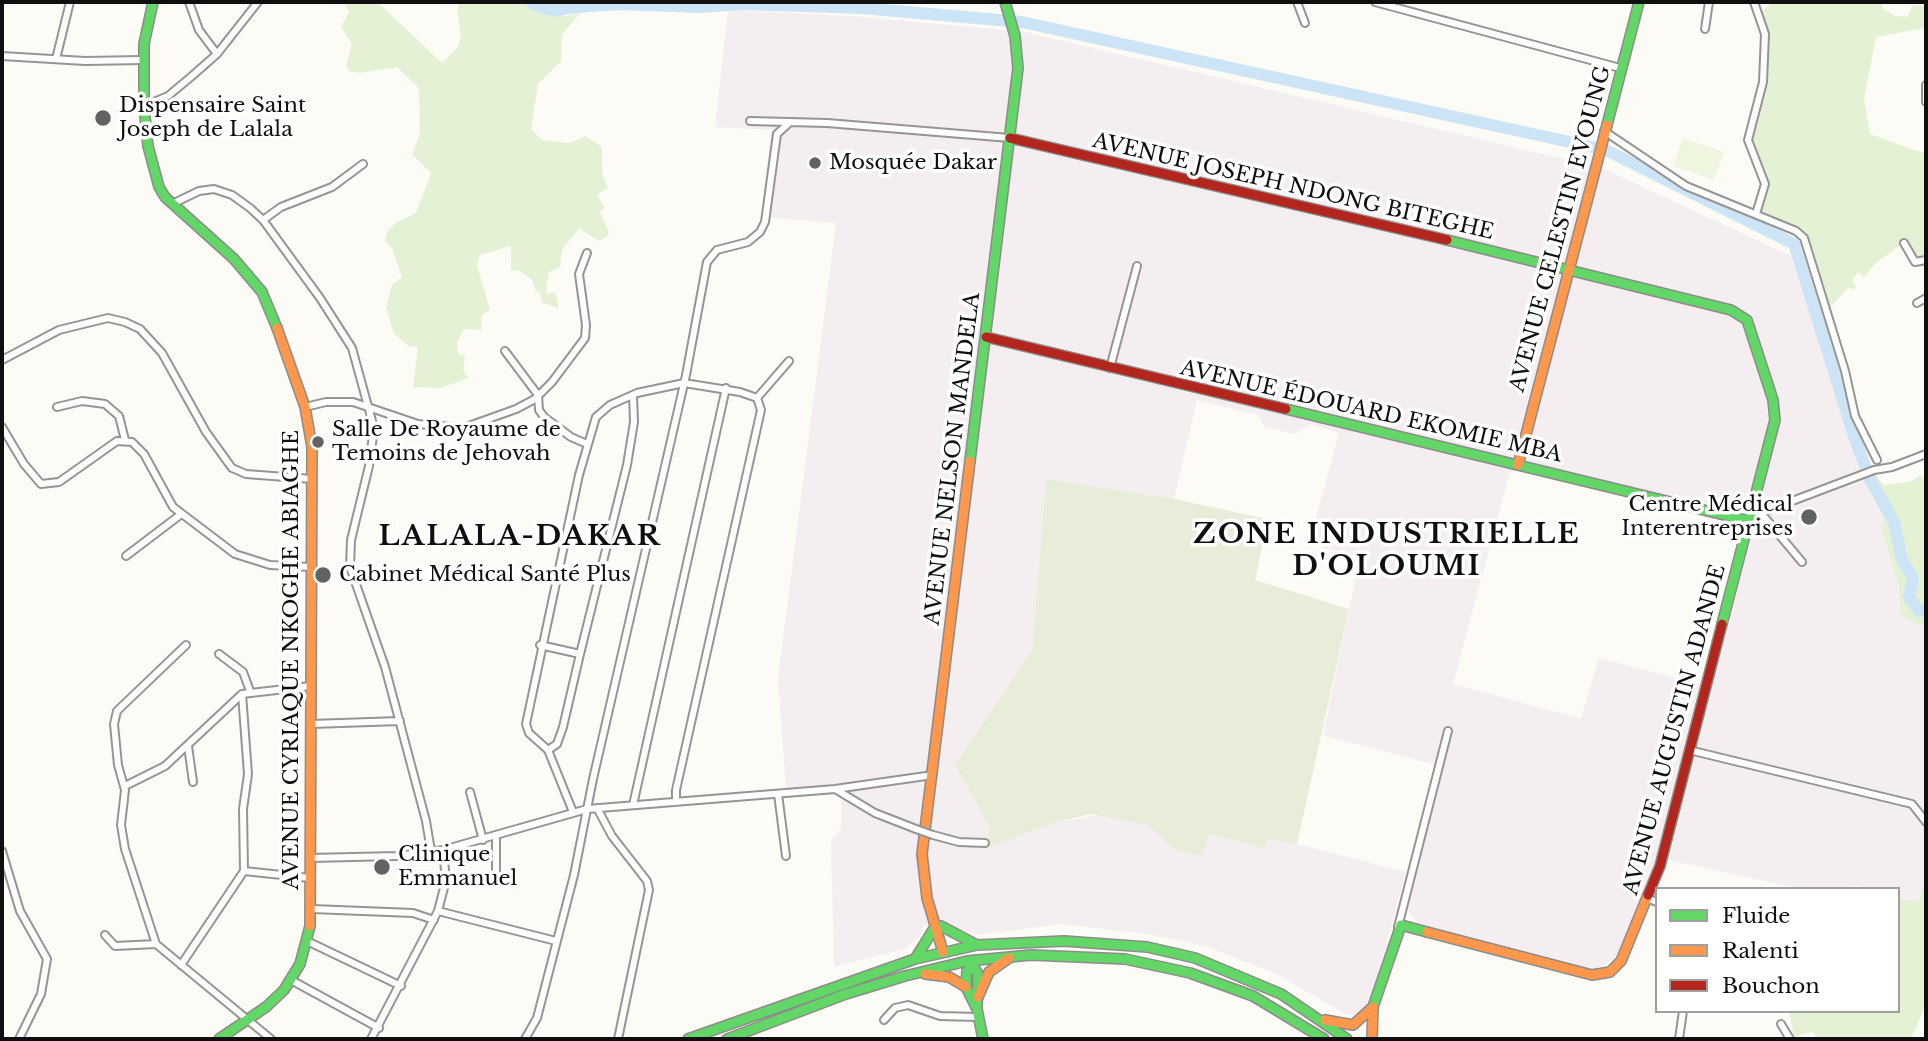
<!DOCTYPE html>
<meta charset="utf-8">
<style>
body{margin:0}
#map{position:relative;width:1928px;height:1041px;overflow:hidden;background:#fcfbf5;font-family:"Libre Baskerville",serif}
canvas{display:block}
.frame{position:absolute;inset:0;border:4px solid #0f0f0f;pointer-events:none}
.legend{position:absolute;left:1655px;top:887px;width:245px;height:126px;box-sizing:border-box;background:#fff;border:2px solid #9f9f9f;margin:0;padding:9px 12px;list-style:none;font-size:21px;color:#0f0f0f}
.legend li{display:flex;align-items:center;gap:14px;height:35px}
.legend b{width:35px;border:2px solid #9f9f9f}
</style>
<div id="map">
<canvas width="1928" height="1041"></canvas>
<div class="frame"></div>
<ul class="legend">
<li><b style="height:9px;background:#63d668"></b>Fluide</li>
<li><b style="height:9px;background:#ff974d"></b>Ralenti</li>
<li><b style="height:9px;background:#b3261e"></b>Bouchon</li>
</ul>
</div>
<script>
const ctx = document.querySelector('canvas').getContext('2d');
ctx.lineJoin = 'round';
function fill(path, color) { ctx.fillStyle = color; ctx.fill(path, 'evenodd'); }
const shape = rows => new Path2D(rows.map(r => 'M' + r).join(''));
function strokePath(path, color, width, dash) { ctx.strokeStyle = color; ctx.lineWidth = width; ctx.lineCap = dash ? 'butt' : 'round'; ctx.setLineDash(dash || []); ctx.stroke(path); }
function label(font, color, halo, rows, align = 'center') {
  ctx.font = font + ' "Libre Baskerville",serif'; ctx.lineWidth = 7; ctx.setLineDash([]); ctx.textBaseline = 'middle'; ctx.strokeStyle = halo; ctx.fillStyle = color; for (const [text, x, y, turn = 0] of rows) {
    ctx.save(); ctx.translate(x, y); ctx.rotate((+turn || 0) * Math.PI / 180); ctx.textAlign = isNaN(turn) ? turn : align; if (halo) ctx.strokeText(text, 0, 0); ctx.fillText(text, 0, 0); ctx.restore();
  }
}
fill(shape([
 [728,10,852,16,1025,32,1602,168,1791,256,1860,470,1772,505,1736,511,1534,464,1510,472,1453,684,1581,719,1599,658,1700,684,1651,879,1615,959,1592,971,1419,925,1407,908,1443,767,1323,735,1360,558,1309,544,1339,433,1311,424,1295,434,1265,427,1258,415,1197,400,1174,499,1046,479,1032,650,955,765,989,826,987,848,1050,824,1099,815,1148,825,1174,850,1202,856,1209,834,1264,848,1268,839,1297,844,1406,872,1369,1006,1356,1015,1346,1014,1274,973,1205,946,1154,935,1061,924,977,935,945,925,923,926,921,935,904,949,834,967,831,840,841,829,842,783,786,790,778,679,836,223,762,217,771,130,715,127],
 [1864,478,1883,517,1882,531,1899,586,1900,614,1916,625,1926,624,1926,883,1917,902,1898,899,1898,889,1863,889,1857,885,1851,889,1801,889,1669,860,1755,522,1769,513]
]), '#f4eef1');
fill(shape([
 [343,2,377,2,442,63,457,48,461,38,457,10,459,2,522,2,531,10,567,16,581,12,562,35,561,61,538,84,531,129,542,140,570,143,585,136,602,147,602,173,608,188,597,195,605,208,600,212,609,232,607,237,598,241,579,228,562,250,560,267,549,272,546,289,547,294,555,292,559,309,542,302,540,292,536,291,532,280,519,271,511,270,511,246,480,255,477,266,490,309,481,316,482,330,464,329,457,342,458,354,465,356,463,370,468,378,441,388,413,387,418,347,409,346,394,334,386,307,392,285,402,277,392,248,385,241,387,232,396,223,416,213,431,173,412,154,420,133,419,88,397,67,360,73,349,71,346,66,352,44,341,27,349,12],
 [1773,2,1881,2,1882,8,1895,16,1907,17,1913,5,1926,6,1926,28,1876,37,1864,99,1870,134,1926,154,1926,260,1915,262,1903,243,1876,263,1864,277,1858,272,1852,281,1856,286,1854,290,1849,287,1826,312,1804,238,1756,214,1765,184,1748,140,1763,82,1765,34,1758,15],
 [1875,473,1883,485,1909,482,1921,475,1926,482,1926,624,1916,625,1900,614,1899,586,1882,531,1883,517,1864,478],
 [1926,883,1926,1004,1911,1039,1818,1039,1813,1032,1794,1037,1789,1011,1898,1011,1898,899,1917,901]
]), '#e4f1d5');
fill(shape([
 [1046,479,1174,499,1268,519,1255,580,1349,609,1297,844,1268,839,1264,848,1209,834,1202,856,1174,850,1148,825,1090,814,1050,824,986,849,989,826,955,765,1032,650]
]), '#e7edd9');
fill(shape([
 [1683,138,1724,152,1714,180,1673,166]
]), '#eef6df');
fill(shape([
 [522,2,575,2,581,12,554,17,531,10]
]), '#cce4f6');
strokePath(shape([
 [562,8,618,4,701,7,743,4,861,8,1022,22,1606,150,1794,244,1854,436,1870,479,1894,522,1902,560,1913,578,1909,597,1919,611,1926,610]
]), '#cce4f6', 12);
const street = shape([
 [189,2,199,30,217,54],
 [1297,2,1305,23],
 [1375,2,1620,68],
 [1754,2,1765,34,1763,82,1748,140,1765,184,1756,214],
 [1705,29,1709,2],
 [2,56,85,61,143,60],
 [56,59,70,2],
 [1926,85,1926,102],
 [144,106,168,96,192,76,217,54,258,2],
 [750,121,827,123,1010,138],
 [1604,131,1686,186,1796,231,1804,238,1845,371,1855,416,1877,460],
 [172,204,199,191,214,189,232,195,250,208,263,220,320,298,352,348,374,428,369,466,351,540,350,567,385,667,426,821,431,851],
 [263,220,281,207,332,187,363,164],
 [1904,243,1915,262,1926,260],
 [1917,303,1926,298],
 [505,351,538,395,539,410,544,417,571,437,587,444],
 [2,360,59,330,108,318,125,322,140,329,162,353,206,432,232,468,246,474,312,479],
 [1110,368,1137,266],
 [757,398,789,361],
 [57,407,82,401,105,404,119,416,125,440],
 [305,407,326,402,353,402,418,424,463,428,516,409,535,399,552,382,585,338,586,325,579,274,587,253],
 [2,427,24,464,41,484,59,482,117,441,132,442,144,454,173,507,235,554,270,565,311,567],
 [1761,513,1802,562],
 [1750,517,1874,470,1892,467,1926,454],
 [126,556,180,515],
 [186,645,117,711,114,724,118,765,125,790,121,825,125,849,156,944,271,1039],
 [540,645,580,654,627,465,634,422,633,395],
 [219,654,243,672,250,691],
 [311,724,400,721],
 [188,746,193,782],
 [548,750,557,744,563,727,580,654],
 [1689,750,1912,804,1926,822],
 [125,786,165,766,242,694,311,686],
 [835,789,875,813,916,829],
 [470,792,483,840],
 [778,794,786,856],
 [633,805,726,388],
 [597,808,612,836,647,881,649,890,618,1039],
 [573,812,548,750,529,733,526,724,579,475,596,417,610,405,637,393,684,383,740,392,757,398,761,410,676,790,676,802],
 [933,835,959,842,985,843],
 [496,836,496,876],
 [2,851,20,911,47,959,41,994,19,1039],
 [310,858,397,856,443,850,587,809,835,789,933,775],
 [244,871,310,878],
 [1649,899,1657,902],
 [312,909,413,913,434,920],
 [438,911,556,941],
 [1398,927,1448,731],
 [105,935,115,946,156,944],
 [307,941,401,986],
 [181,965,244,871,243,809,248,774,242,694],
 [291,980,379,1028],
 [884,1020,895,1008,908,1005,940,1016,978,1017],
 [1781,1024,1790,1039],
 [371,1039,438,911,446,880,443,850],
 [525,1039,537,1018,574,875,593,779,686,375,707,262,717,250,748,242,760,232,765,222,777,134,790,122],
 [1679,1039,1683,1011]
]);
const fast = shape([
 [153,2,144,44,144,106,148,146,159,187,165,197,234,259,262,292,277,328],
 [1607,125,1639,2],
 [1447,240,1731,310,1747,320,1773,400,1775,420,1722,624],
 [1286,409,1749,521],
 [970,461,1018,68,1015,36,1005,2],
 [941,926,977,945],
 [915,959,935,927],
 [1373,1007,1401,925,1427,932],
 [977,1009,966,987,967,971,973,966,978,974,977,1009,983,1039],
 [219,1039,266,1007,284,990,300,964,310,926],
 [688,1039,915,959,977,945,1064,941,1147,947,1195,958,1281,994,1347,1039],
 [727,1039,846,994,905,976,967,961,1031,955,1125,959,1190,973,1253,996,1324,1039]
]);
const slow = shape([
 [277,328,305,407,312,447,310,926],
 [1518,465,1607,125],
 [1427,932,1592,975,1610,972,1621,961,1648,895],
 [943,952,927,898,922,854,970,461],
 [925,974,949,977,966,987],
 [978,997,989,972,1009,958],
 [1325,1020,1353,1025,1373,1007],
 [1372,1039,1373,1008]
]);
const jam = shape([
 [1010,138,1447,240],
 [986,337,1286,409],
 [1648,895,1660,866,1722,624]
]);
strokePath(street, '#969593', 10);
strokePath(fast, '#8c8c89', 12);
strokePath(slow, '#8c8c89', 12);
strokePath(jam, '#8c8c89', 12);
strokePath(street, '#fffefe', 6);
strokePath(fast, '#63d668', 9);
strokePath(slow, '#ff974d', 9);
strokePath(jam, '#b3261e', 9);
const streetBridge = shape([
 [916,829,933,835]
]);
strokePath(streetBridge, '#969593', 10, []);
strokePath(streetBridge, '#fffefe', 6);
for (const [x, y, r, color] of [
 [103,118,9,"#626260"],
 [815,163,7,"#626260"],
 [318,442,7,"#626260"],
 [1809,517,9,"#626260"],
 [323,575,9,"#626260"],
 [382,867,9,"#626260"]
]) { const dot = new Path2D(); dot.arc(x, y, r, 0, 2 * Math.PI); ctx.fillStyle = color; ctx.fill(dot); strokePath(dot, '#fff', 2.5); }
label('21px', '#0f0f0f', '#fff', [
 ["Dispensaire Saint",119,106],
 ["Joseph de Lalala",119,130],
 ["Mosquée Dakar",829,163],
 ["Salle De Royaume de",332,430],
 ["Temoins de Jehovah",332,454],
 ["Centre Médical",1793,505,"right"],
 ["Interentreprises",1793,529,"right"],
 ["Cabinet Médical Santé Plus",339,575],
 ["Clinique",398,855],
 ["Emmanuel",398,879]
], 'left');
label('21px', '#0f0f0f', '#fff', [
 ["AVENUE JOSEPH NDONG BITEGHE",1293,187,13],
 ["AVENUE CELESTIN EVOUNG",1561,229,-75],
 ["AVENUE ÉDOUARD EKOMIE MBA",1371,412,13],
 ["AVENUE NELSON MANDELA",953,459,-83],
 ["AVENUE CYRIAQUE NKOGHE ABIAGHE",292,660,-90],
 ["AVENUE AUGUSTIN ADANDE",1675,730,-75]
]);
ctx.letterSpacing = '2px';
label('bold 28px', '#0f0f0f', '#fff', [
 ["ZONE INDUSTRIELLE",1387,535],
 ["D'OLOUMI",1387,567],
 ["LALALA-DAKAR",520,537]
]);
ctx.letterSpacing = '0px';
</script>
